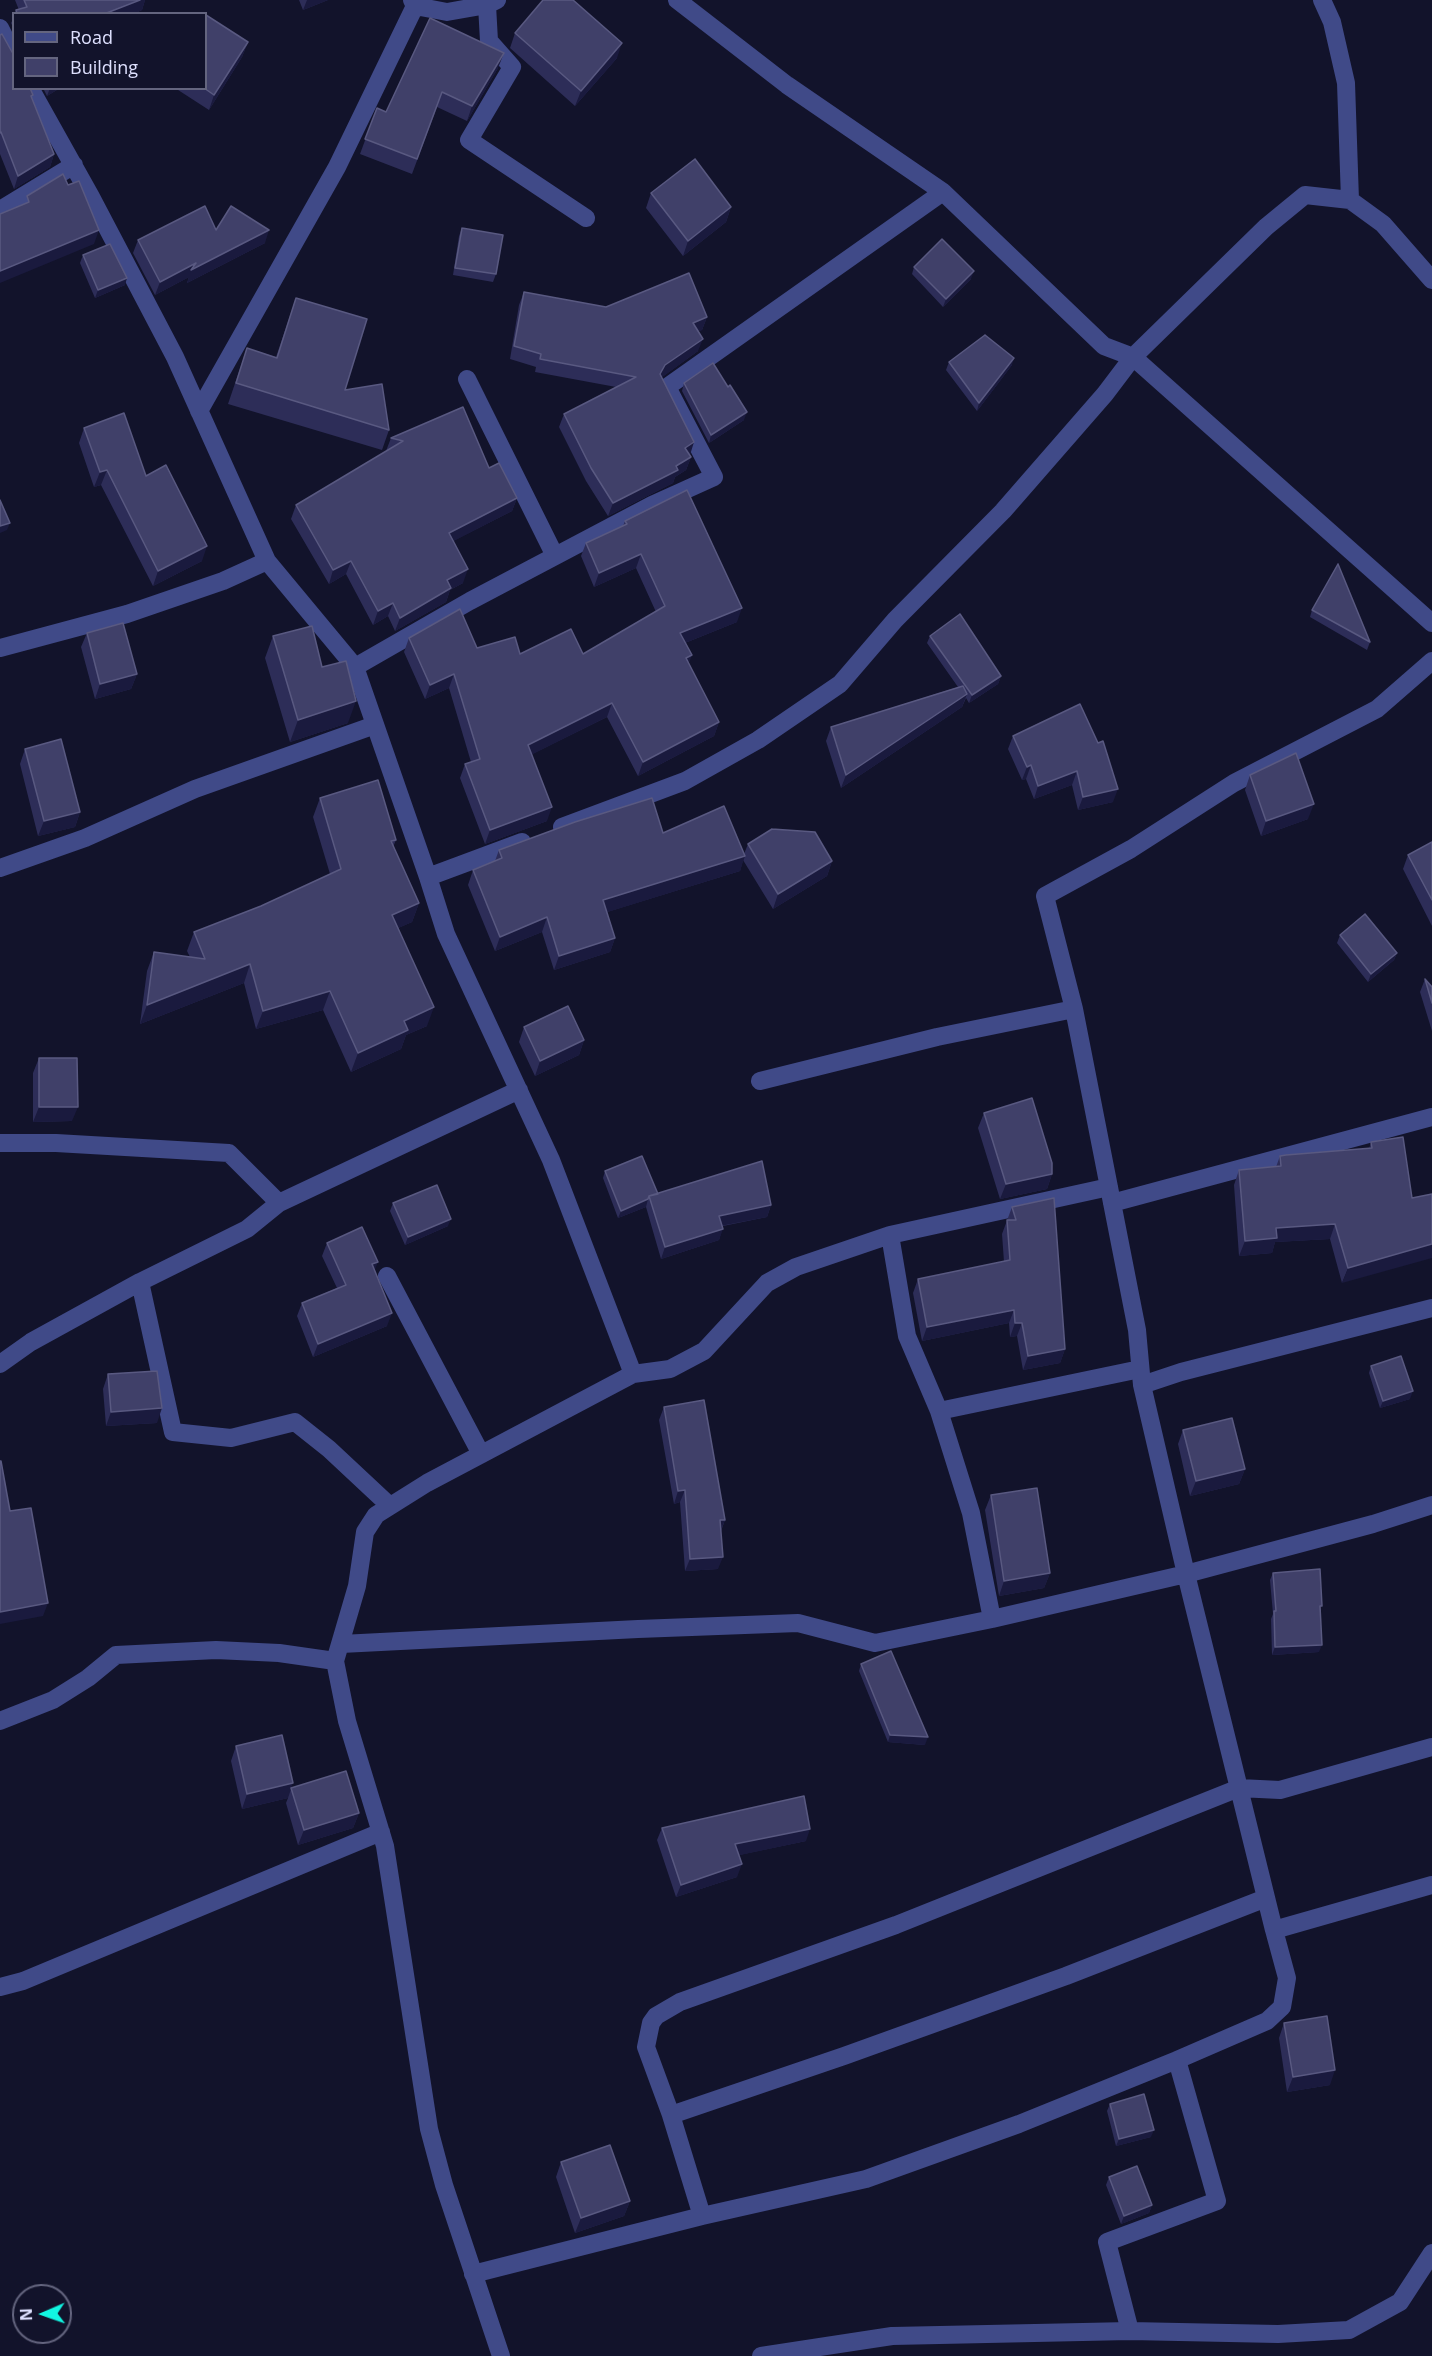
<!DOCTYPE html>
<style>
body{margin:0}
#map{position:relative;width:1432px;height:2356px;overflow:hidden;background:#12132b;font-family:"Open Sans",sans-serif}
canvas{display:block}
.legend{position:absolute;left:12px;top:12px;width:195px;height:78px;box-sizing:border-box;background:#12132b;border:2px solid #64657f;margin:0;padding:8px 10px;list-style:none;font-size:18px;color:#dee0fe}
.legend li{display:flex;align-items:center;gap:12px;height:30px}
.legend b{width:30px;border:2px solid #64657f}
.north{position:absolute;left:12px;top:2284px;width:60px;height:60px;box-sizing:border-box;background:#12132b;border:2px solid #64657f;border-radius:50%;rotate:268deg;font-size:16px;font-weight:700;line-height:24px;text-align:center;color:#dee0fe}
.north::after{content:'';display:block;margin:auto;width:21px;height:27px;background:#12f6e2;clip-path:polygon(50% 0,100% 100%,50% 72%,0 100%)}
</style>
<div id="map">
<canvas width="1432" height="2356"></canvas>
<ul class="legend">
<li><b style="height:8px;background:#404a88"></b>Road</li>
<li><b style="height:16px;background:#404069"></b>Building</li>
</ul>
<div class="north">N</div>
</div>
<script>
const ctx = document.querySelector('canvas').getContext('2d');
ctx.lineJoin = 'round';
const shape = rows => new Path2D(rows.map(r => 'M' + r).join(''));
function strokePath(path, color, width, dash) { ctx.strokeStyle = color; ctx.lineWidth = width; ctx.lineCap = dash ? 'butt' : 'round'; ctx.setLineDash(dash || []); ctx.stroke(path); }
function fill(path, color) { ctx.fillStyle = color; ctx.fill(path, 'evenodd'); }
strokePath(shape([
 [677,0,787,85,943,192],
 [1322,0,1332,22,1346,83,1350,200],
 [487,5,489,41,512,67,469,140,586,218],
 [415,6,447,12,487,5,497,0],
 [0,28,14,56],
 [0,210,74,165],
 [467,379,555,556],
 [199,411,337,167,415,6,412,0],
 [267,561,355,667],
 [0,648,127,614,223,581,267,561,175,357,91,197,30,88],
 [1432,661,1377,709,1234,783,1131,849,1045,896,1074,1009,1137,1330,1142,1385,1186,1574,1274,1930,1432,1885],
 [562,827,685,781,758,740,840,684,895,620,1003,511,1105,394,1133,357,1266,227,1305,195,1350,200,1383,224,1432,280],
 [522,842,428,877,355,667,470,601,652,505,714,477,667,387,943,192,1104,346,1133,357,1432,623],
 [0,868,85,838,195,789,375,725],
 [428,877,446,934,551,1160,633,1374,427,1483,376,1515,365,1532,357,1586,335,1661,347,1721,385,1846,429,2129,444,2185,501,2356],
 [760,1081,937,1037,1074,1009],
 [0,1143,56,1143,229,1153,279,1203,519,1090],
 [279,1203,247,1229,140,1282,173,1432,231,1438,295,1422,329,1449,390,1506],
 [1112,1203,1432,1117],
 [387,1276,481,1454],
 [0,1364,31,1342,140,1282],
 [633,1374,670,1369,704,1351,767,1283,796,1267,890,1235],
 [1142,1385,1181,1372,1432,1308],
 [939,1411,907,1336,890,1235,1109,1187],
 [992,1619,971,1513,939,1411,1140,1369],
 [341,1644,638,1629,798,1623,875,1643,992,1619,1186,1574,1373,1524,1432,1505],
 [0,1721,53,1700,88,1678,116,1655,216,1650,279,1653,335,1661],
 [0,1987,23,1981,381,1832],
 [671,2115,844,2056,1066,1976,1266,1898],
 [702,2216,671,2115,646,2047,651,2023,656,2016,680,2002,896,1925,1239,1788,1280,1790,1432,1747],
 [473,2274,702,2216,866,2179,1019,2124,1177,2060],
 [1130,2331,1278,2334,1349,2330,1400,2302,1432,2253],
 [761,2356,892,2336,1130,2331,1107,2242,1217,2201,1177,2060,1267,2021,1282,2007,1287,1978,1274,1930]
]), '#404a88', 18);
fill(shape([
 [15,0,145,0,142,10,133,14,15,14,16,10,19,10],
 [299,0,328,0,303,10],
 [14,17,14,29,11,23],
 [515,33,617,58,575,106,510,48],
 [0,35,32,98,54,154,50,167,14,189,0,154],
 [248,42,242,57,209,110,175,88,206,88],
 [498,68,467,121,437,107,412,174,360,154,377,108,386,112],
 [43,88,60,88,47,96],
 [651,193,731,207,726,222,683,256,646,208],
 [462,228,496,274,493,282,453,275,459,236],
 [216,230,265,243,187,283,189,277,155,295,133,253,138,240],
 [83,255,125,285,95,298,80,263],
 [914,267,971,279,943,307,912,274],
 [524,292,606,307,707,317,702,330,698,331,698,351,662,377,691,457,686,470,675,477,673,483,608,516,586,481,559,427,564,414,616,387,535,372,536,367,510,359,519,305],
 [296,298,345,390,389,430,382,450,228,404,247,348,276,357],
 [949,362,1012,365,977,411,946,370],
 [684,383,728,387,744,420,709,443,682,391],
 [84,428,202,561,153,586,101,485,94,487,79,443],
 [391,438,489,468,517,498,512,511,453,541,463,583,450,590,446,602,395,631,388,616,373,625,346,574,329,584,291,519,296,505,386,451],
 [625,521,737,622,685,643,689,664,719,722,714,736,638,776,607,717,532,754,547,821,485,844,460,778,465,764,471,762,449,688,425,699,404,652,409,638,520,654,583,654,656,612,636,568,594,587,581,556,586,543,623,526],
 [1312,610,1370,642,1367,650,1310,617],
 [87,633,137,674,131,689,95,699,81,647],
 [273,636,322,667,348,723,290,742,265,658],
 [930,636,1001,676,998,684,969,703,966,698,962,707,841,788,826,741,831,727,958,687,927,643],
 [1080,704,1113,802,1078,810,1072,785,1034,799,1026,779,1022,780,1008,749,1013,736],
 [25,749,80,812,75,827,38,836,20,764],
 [1250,775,1308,819,1261,836,1245,790],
 [320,798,396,840,393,847,419,903,412,922,398,928,427,1026,406,1035,401,1049,351,1072,323,1010,256,1029,244,983,140,1024,147,971,154,952,190,957,187,951,194,932,261,906,330,874,313,817],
 [663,833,744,854,748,844,832,861,827,876,773,909,743,860,740,871,607,912,615,938,610,952,554,970,542,932,495,951,468,885,473,870,495,861,499,850],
 [1432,842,1432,926,1403,869,1408,855],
 [1340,935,1397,953,1394,960,1368,982,1337,943],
 [1425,979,1432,987,1432,1031,1420,992],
 [524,1027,584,1040,579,1055,535,1076,519,1042],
 [39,1058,72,1121,33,1122,33,1073],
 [984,1113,1052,1174,1047,1189,1000,1199,978,1128],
 [1403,1137,1342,1283,1330,1239,1275,1242,1272,1253,1239,1256,1234,1185,1239,1170,1276,1167,1280,1156,1369,1149,1371,1142],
 [605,1171,658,1194,771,1205,767,1217,723,1226,719,1240,661,1259,646,1207,618,1218,603,1178],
 [393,1203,448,1226,405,1245,390,1211],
 [1012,1207,1065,1349,1060,1363,1023,1370,1017,1336,1010,1337,1009,1323,922,1341,913,1293,918,1279,1004,1262,1002,1234],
 [327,1243,375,1270,387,1326,313,1357,297,1316,302,1303,337,1288,322,1256],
 [1371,1366,1410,1399,1380,1408,1369,1373],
 [108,1374,157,1423,106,1426,103,1389],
 [664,1407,725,1520,721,1531,718,1569,685,1571,680,1502,674,1504,659,1420],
 [1183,1430,1245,1469,1239,1484,1190,1496,1178,1444],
 [991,1495,1050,1573,1044,1588,999,1596,985,1510],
 [1273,1573,1320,1611,1319,1652,1272,1655,1271,1619,1273,1614,1270,1580],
 [861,1664,925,1745,888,1742,859,1671],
 [236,1746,291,1788,359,1813,353,1828,298,1845,286,1803,288,1798,242,1809,231,1761],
 [662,1828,806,1841,739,1855,737,1877,676,1897,657,1840],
 [1284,2023,1330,2085,1287,2092,1279,2038],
 [1110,2104,1151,2137,1116,2146,1107,2111],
 [561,2162,630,2201,624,2216,575,2233,556,2177],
 [1109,2177,1152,2205,1149,2213,1121,2224,1106,2185]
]), '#2d2d58');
fill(shape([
 [140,0,145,0,142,10,133,14,104,14],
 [307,0,328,0,303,10],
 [248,42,242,57,209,110,214,95],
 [622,43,617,58,575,106,581,91],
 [504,53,498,68,467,121,472,106],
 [50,88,60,88,47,96],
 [54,154,50,167,14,189,18,176],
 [731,207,726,222,683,256,688,241],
 [99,230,94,244,0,283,0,271],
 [269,230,265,243,187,283,189,277,155,295,160,282,196,263],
 [974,271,971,279,943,307,946,299],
 [127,278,125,285,95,298,98,290],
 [707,317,702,330,688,335,693,323],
 [703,339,698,351,661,378,660,374,665,365],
 [1014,358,1012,365,977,411,979,403],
 [747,412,744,420,709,443,711,435],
 [694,442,690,455,685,448],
 [691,457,686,470,675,477,673,483,608,516,613,503],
 [107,470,101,485,94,487,100,472],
 [517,498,512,511,444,546,449,533],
 [10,523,7,530,0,533,0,526],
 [207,546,202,561,153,586,158,571],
 [641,554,636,568,594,587,599,573],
 [351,561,346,574,329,584,333,570],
 [468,569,463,583,450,590,446,602,395,631,400,618,447,580],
 [393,603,388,616,373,625,378,611],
 [742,608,737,622,675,647,680,633],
 [692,655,687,668,686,658],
 [137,674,131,689,95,699,100,684],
 [454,674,449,688,425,699,430,685],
 [1001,676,998,684,969,703,972,695],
 [967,694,962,707,841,788,846,775],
 [356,701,348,723,290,742,298,720],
 [612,703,607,717,523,759,528,745],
 [719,722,714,736,638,776,643,762],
 [1031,765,1026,779,1022,780,1027,767],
 [1077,771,1072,785,1034,799,1038,786],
 [1118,789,1113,802,1078,810,1083,797],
 [1314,804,1308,819,1261,836,1266,821],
 [552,807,547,821,485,844,490,830],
 [80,812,75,827,38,836,44,821],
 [745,856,740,871,598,915,603,900],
 [832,861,827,876,773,909,778,894],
 [419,903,412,922,385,934,392,915],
 [547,917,542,932,495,951,500,937],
 [615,938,610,952,554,970,559,956],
 [1397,953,1394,960,1368,982,1371,974],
 [250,964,244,983,140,1024,147,1005],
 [330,991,323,1010,256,1029,263,1011],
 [434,1007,427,1026,406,1035,401,1049,351,1072,358,1053,404,1021],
 [584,1040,579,1055,535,1076,540,1061],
 [39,1107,78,1107,72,1121,33,1122],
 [1052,1174,1047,1189,1000,1199,1006,1184],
 [648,1199,646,1207,618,1218,621,1211],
 [771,1205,767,1217,715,1227,719,1216],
 [451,1219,448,1226,405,1245,408,1237],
 [1335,1224,1330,1239,1275,1242,1272,1253,1239,1256,1245,1241,1276,1228],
 [723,1229,719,1240,661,1259,665,1247],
 [1432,1244,1432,1258,1342,1283,1348,1268],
 [378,1262,373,1274,372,1264],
 [1014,1310,1009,1323,922,1341,927,1327],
 [392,1313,387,1326,313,1357,318,1344],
 [1015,1323,1022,1323,1017,1336,1010,1337],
 [1065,1349,1060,1363,1023,1370,1028,1356],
 [1413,1391,1410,1399,1380,1408,1383,1401],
 [162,1408,157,1423,106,1426,111,1412],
 [1245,1469,1239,1484,1190,1496,1196,1481],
 [685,1490,680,1502,674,1504,678,1491],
 [720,1520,725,1520,720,1532],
 [723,1557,718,1569,685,1571,690,1559],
 [1050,1573,1044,1588,999,1596,1004,1581],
 [48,1603,43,1616,0,1624,0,1612],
 [1322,1645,1319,1652,1272,1655,1275,1647],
 [890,1735,928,1737,925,1745,888,1742],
 [293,1783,288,1798,242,1809,247,1794],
 [359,1813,353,1828,298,1845,304,1830],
 [810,1829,806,1841,731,1857,735,1844],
 [742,1864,737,1877,676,1897,681,1885],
 [1335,2070,1330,2085,1287,2092,1293,2077],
 [1154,2130,1151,2137,1116,2146,1119,2139],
 [630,2201,624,2216,575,2233,581,2218],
 [1152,2205,1149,2213,1121,2224,1124,2216]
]), '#1a1a3e');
const building = shape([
 [24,0,140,0,104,14,17,14,16,10,27,7,24,0],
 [543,0,573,0,622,43,581,91,515,33,543,0],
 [206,15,248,42,214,95,204,88,206,88,206,15],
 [430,18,504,53,472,106,442,92,417,159,365,139,377,108,386,112,430,18],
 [2,34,12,52,14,53,14,88,30,88,33,95,31,96,54,154,18,176,1,132,0,133,0,35,2,34],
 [695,159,731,207,688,241,651,193,695,159],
 [63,174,68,185,79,181,99,230,0,271,0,214,29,202,27,196,63,174],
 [205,206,216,230,231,206,269,230,191,270,196,263,160,282,138,240,205,206],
 [462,228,503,235,496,274,455,268,462,228],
 [942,239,974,271,946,299,914,267,942,239],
 [110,244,127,278,98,290,83,255,110,244],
 [689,273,707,317,693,323,703,339,665,365,660,374,694,442,685,448,691,457,676,466,678,470,613,503,591,468,564,414,636,377,540,359,541,354,514,346,524,292,606,307,689,273],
 [296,298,367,319,345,390,382,384,389,430,236,383,247,348,277,358,296,298],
 [985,335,1014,358,979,403,949,362,985,335],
 [713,363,728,387,730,385,747,412,711,435,684,383,713,363],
 [463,407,489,468,499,463,517,498,449,533,468,569,447,580,451,588,400,618,393,603,378,611,351,561,333,570,296,505,403,441,391,438,463,407],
 [124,413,146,476,166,465,207,546,158,571,107,470,100,472,84,428,124,413],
 [687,490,742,608,680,633,692,655,686,658,719,722,643,762,612,703,528,745,552,807,490,830,465,764,480,759,454,674,430,685,409,638,460,609,477,648,515,637,520,654,571,629,583,654,665,606,641,554,599,573,586,543,627,524,625,521,687,490],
 [0,500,10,523,0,526,0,500],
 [1338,564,1370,642,1312,610,1338,564],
 [960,614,1001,676,972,695,930,636,960,614],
 [123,623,137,674,100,684,87,633,123,623],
 [312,626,322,667,346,661,356,701,298,720,273,636,312,626],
 [963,686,967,694,846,775,831,727,963,686],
 [1080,704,1098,743,1103,741,1118,789,1083,797,1077,771,1038,786,1031,765,1027,767,1013,736,1080,704],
 [61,739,80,812,44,821,25,749,61,739],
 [1296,753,1314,804,1266,821,1250,775,1296,753],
 [378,780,396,840,391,841,419,903,392,915,434,1007,404,1021,408,1030,358,1053,330,991,263,1011,250,964,147,1005,154,952,205,959,194,932,261,906,341,869,320,798,378,780],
 [652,798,663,833,724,806,745,856,603,900,615,938,559,956,547,917,500,937,473,870,502,858,499,850,575,822,652,798],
 [772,829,815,832,832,861,778,894,748,844,772,829],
 [1432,842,1432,900,1408,855,1432,842],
 [1365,914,1397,953,1371,974,1340,935,1365,914],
 [1425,979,1432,987,1432,1003,1425,979],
 [568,1006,584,1040,540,1061,524,1027,568,1006],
 [39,1058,77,1058,78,1107,39,1107,39,1058],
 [1032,1098,1052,1163,1052,1174,1006,1184,984,1113,1032,1098],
 [1403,1137,1412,1198,1432,1194,1432,1244,1348,1268,1335,1224,1276,1228,1277,1238,1245,1241,1239,1170,1281,1166,1280,1156,1286,1155,1372,1148,1371,1142,1403,1137],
 [642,1156,658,1194,649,1196,648,1199,621,1211,605,1171,642,1156],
 [762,1161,771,1205,719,1216,723,1229,665,1247,649,1196,762,1161],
 [437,1185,451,1219,408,1237,393,1203,437,1185],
 [1054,1198,1065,1349,1028,1356,1022,1323,1015,1323,1014,1310,927,1327,918,1279,1010,1260,1007,1220,1016,1220,1012,1207,1054,1198],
 [362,1227,378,1262,372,1264,392,1313,318,1344,302,1303,346,1285,327,1243,362,1227],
 [1401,1356,1413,1391,1383,1401,1371,1366,1401,1356],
 [157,1371,162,1408,111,1412,108,1374,157,1371],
 [704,1400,725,1520,720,1520,723,1557,690,1559,685,1490,678,1491,664,1407,704,1400],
 [1232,1418,1245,1469,1196,1481,1183,1430,1232,1418],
 [0,1461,1,1461,10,1511,31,1508,48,1603,0,1612,0,1461],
 [1037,1488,1050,1573,1004,1581,991,1495,1037,1488],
 [1320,1569,1322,1606,1320,1606,1322,1645,1275,1647,1274,1611,1276,1611,1273,1573,1320,1569],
 [891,1651,928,1737,890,1735,861,1664,891,1651],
 [282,1735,293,1783,247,1794,236,1746,282,1735],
 [346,1771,359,1813,304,1830,291,1788,346,1771],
 [804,1796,810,1829,735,1844,742,1864,681,1885,662,1828,804,1796],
 [1327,2016,1335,2070,1293,2077,1284,2023,1327,2016],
 [1144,2094,1154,2130,1119,2139,1110,2104,1144,2094],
 [610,2145,630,2201,581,2218,561,2162,610,2145],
 [1137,2166,1152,2205,1124,2216,1109,2177,1137,2166]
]);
fill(building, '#404069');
strokePath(building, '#595981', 1.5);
</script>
